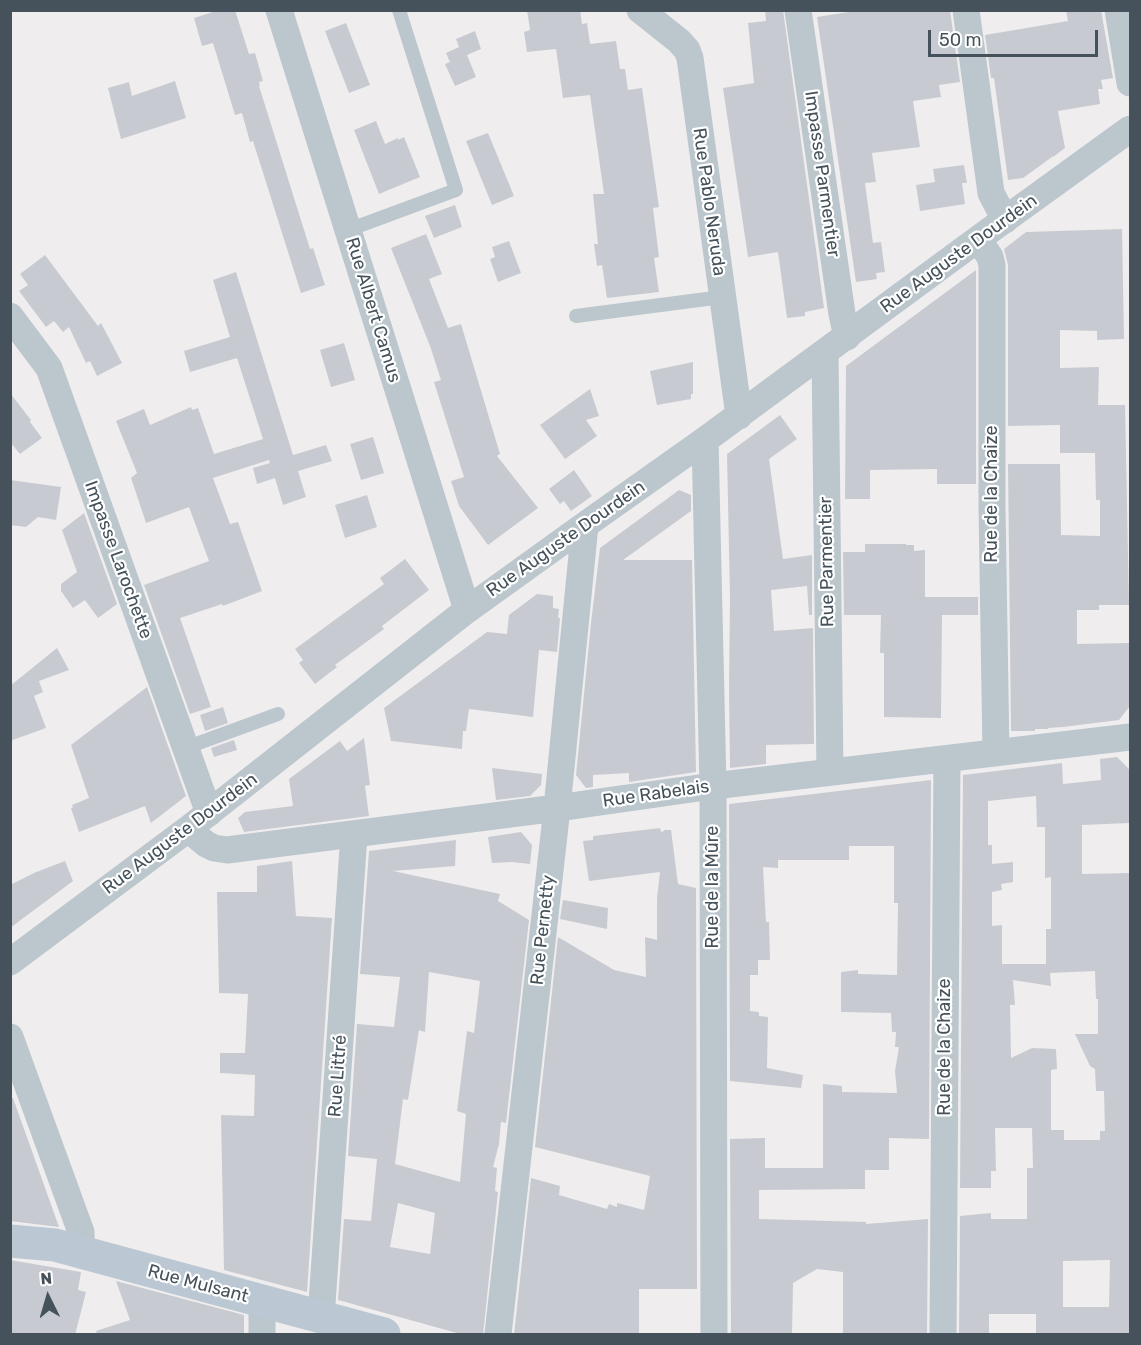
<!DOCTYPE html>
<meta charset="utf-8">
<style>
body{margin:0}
#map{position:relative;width:1141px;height:1345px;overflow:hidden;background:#f0edee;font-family:Rubik,sans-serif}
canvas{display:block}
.frame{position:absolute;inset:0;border:12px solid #45525b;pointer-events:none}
.north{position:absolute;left:18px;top:1267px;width:60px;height:60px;-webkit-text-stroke:4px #fff;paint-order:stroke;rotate:355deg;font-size:16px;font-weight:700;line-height:24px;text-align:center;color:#45525b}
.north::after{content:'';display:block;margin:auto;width:21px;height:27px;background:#45525b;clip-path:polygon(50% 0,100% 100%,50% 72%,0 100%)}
.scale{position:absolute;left:928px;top:30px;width:170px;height:27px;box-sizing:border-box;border:3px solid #45525b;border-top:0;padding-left:8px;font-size:18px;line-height:21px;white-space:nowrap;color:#45525b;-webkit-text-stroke:4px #fff;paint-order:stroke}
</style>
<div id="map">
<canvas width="1141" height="1345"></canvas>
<div class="frame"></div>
<div class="north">N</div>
<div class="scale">50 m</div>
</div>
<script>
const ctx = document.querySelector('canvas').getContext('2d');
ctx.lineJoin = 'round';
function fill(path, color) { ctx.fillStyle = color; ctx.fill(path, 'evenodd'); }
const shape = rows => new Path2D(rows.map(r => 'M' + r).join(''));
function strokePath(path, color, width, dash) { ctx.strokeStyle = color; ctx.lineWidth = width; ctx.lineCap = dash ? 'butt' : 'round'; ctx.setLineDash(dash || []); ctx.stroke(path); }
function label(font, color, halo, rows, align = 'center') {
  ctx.font = font + ' Rubik,sans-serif'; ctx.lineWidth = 4.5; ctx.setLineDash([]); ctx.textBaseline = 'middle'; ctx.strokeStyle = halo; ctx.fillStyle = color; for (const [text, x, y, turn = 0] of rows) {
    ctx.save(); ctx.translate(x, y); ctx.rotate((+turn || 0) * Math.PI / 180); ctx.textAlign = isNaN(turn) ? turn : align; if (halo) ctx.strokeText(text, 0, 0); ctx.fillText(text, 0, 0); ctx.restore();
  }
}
fill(shape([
 [219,10,235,10,249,54,255,53,263,81,259,82,260,85,259,86,310,249,313,248,325,285,301,293,253,141,250,142,242,113,235,115,213,43,202,46,194,18],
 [527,10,580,10,582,24,587,23,590,44,616,41,620,69,625,69,628,90,642,88,659,207,653,208,659,257,654,258,659,292,607,298,602,265,597,266,594,244,598,244,593,194,604,194,590,95,563,98,556,49,527,52,524,32,530,30],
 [765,10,783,10,824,308,805,312,805,316,787,318,778,252,748,257,723,88,754,83,748,23,766,21],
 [862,10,950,10,960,82,939,85,941,97,913,101,920,147,872,153,876,182,865,183,873,243,881,242,885,272,876,273,877,279,856,282,817,17],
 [1066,10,1101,10,1113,78,1101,80,1103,89,1098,89,1100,104,1058,111,1065,148,1053,157,1051,156,1052,157,1023,178,1008,180,994,78,991,78,985,35,1068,21],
 [346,23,370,85,349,93,325,31],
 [475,31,481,49,467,55,476,77,455,86,445,64,450,62,446,53,459,47,456,39],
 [175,81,186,118,121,139,108,88,129,82,132,96],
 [376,121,385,144,398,138,398,140,404,137,420,177,379,194,354,130],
 [488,133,514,196,492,205,466,141],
 [964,165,967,183,962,183,965,204,920,211,916,185,935,182,933,169],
 [455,205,462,227,434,238,425,216],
 [1122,229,1124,339,1097,340,1097,331,1060,330,1060,368,1099,367,1098,405,1125,405,1129,605,1099,605,1099,610,1077,610,1077,644,1129,643,1130,706,1119,720,1063,727,1048,728,1048,729,1035,729,1035,731,1011,731,1008,464,1060,464,1061,535,1100,536,1100,500,1096,500,1095,453,1060,453,1060,425,1008,426,1008,265,1004,249,1026,232],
 [426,234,442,274,429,279,448,328,461,324,500,454,497,456,538,508,488,545,459,506,451,481,464,477,434,382,441,380,430,346,391,248],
 [509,241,521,273,498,282,490,259,495,257,492,247],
 [45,255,98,326,101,323,122,363,97,376,90,361,86,363,69,327,63,332,54,321,46,327,19,291,28,285,20,274],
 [976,270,976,484,937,484,937,469,870,470,870,499,845,499,846,366],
 [236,272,293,455,326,445,332,461,298,471,306,497,283,505,275,478,257,484,253,468,270,463,269,460,213,478,230,524,238,522,262,591,223,606,222,604,180,618,211,707,190,714,144,585,209,561,189,507,146,523,131,478,137,473,116,421,144,409,150,425,191,407,192,410,198,408,214,454,263,439,237,358,190,372,184,351,230,337,213,280],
 [344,343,355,380,331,387,320,350],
 [693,362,693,394,691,394,691,399,657,405,650,371],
 [590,389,599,416,586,420,597,436,565,459,540,425],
 [10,393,31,420,30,422,42,438,20,454,10,442],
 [780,415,797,439,769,459,783,559,812,555,812,615,809,615,807,586,771,590,774,631,813,628,814,744,766,745,766,764,730,768,729,690,730,596,727,454],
 [373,437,384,473,361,480,350,444],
 [574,470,592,496,571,511,564,501,560,504,549,489],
 [10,480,61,487,56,520,38,517,26,527,10,525],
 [679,490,691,495,691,511,623,560,692,560,696,772,629,782,629,773,593,775,593,787,586,788,576,775,591,623,600,548],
 [367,495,377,527,345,538,335,505],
 [84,513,117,604,98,618,85,600,73,608,61,591,61,584,77,572,62,530],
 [865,544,906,544,906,545,914,545,914,551,925,550,925,597,978,597,978,615,942,615,941,718,884,717,884,653,880,653,881,615,844,615,843,552,865,552],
 [405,559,429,590,382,626,384,629,335,665,337,667,315,684,299,663,303,660,295,649,384,584,380,578],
 [537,594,553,596,553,608,559,609,558,618,560,618,557,652,539,650,533,717,469,709,466,731,463,731,462,749,391,741,384,708,487,632,507,634,509,615],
 [57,648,69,670,39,681,43,692,34,696,46,728,10,741,10,686],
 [147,687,186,796,151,823,145,806,79,832,71,808,73,807,72,805,89,798,71,745],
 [223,707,228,723,205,731,200,715],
 [364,738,370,785,365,786,369,816,244,832,238,818,245,812,293,806,289,779,340,741,347,751],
 [234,740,237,750,214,757,211,748],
 [1117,757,1129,769,1130,823,1082,825,1082,874,1131,873,1131,1335,1036,1335,1036,1314,989,1314,989,1335,959,1335,960,1216,991,1213,991,1219,1027,1219,1027,1168,1033,1168,1032,1128,995,1128,996,1171,991,1171,991,1188,960,1188,963,775,1062,763,1063,784,1101,780,1100,759],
 [1036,796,1037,827,1045,827,1045,878,1051,877,1051,929,1046,929,1046,964,1002,964,1002,925,992,926,992,892,1002,890,1001,884,1013,882,1013,862,992,864,992,845,988,845,988,801],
 [1095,971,1096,999,1098,999,1098,1034,1075,1034,1090,1066,1095,1069,1096,1091,1104,1091,1105,1131,1100,1131,1100,1140,1064,1140,1064,1130,1051,1130,1051,1070,1057,1069,1056,1049,1032,1048,1011,1058,1010,1005,1015,1005,1013,980,1051,986,1050,973],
 [1110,1260,1109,1307,1063,1307,1063,1261],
 [492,768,542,774,541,785,530,796,496,800],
 [931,780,929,1139,889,1138,889,1170,865,1170,865,1189,759,1190,759,1219,866,1222,866,1224,928,1219,927,1335,865,1333,865,1335,843,1335,843,1272,817,1269,793,1283,792,1335,731,1335,730,1139,765,1138,765,1168,823,1168,823,1084,842,1086,842,1092,897,1093,895,1071,899,1047,895,1047,896,1032,892,1032,891,1013,841,1012,841,972,858,970,858,974,897,975,898,903,894,903,894,846,849,846,849,860,778,860,778,868,763,867,766,922,769,922,770,960,758,960,758,975,750,975,750,1011,759,1012,759,1016,768,1017,767,1068,803,1075,801,1088,730,1081,729,804],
 [660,828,661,832,664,831,664,830,671,830,678,884,696,888,697,1289,639,1289,639,1335,514,1335,531,1178,560,1186,559,1195,607,1209,609,1204,617,1207,617,1203,644,1210,650,1176,535,1147,558,937,614,970,646,977,645,937,657,940,657,898,660,872,589,881,583,841,593,840,593,836],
 [521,832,532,845,530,864,512,862,492,863,488,837],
 [456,840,455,866,393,871,500,894,498,901,529,920,506,1123,501,1122,499,1144,493,1167,497,1168,495,1191,498,1192,483,1335,464,1335,338,1300,344,1219,371,1221,377,1159,348,1156,357,1024,394,1027,400,977,360,974,369,851],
 [429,972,480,981,474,1033,467,1031,457,1111,466,1114,460,1182,395,1164,403,1099,408,1100,419,1030,425,1032],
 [398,1203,435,1213,430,1254,390,1247],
 [65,861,73,881,10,928,10,885,34,873],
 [292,861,296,916,332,918,307,1292,224,1270,221,1115,254,1116,255,1075,220,1073,220,1053,245,1053,248,994,219,993,217,892,257,892,257,866],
 [563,900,608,908,607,929,560,919],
 [10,1098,13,1098,59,1227,10,1221],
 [10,1260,81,1272,78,1290,86,1292,75,1335,10,1335],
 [116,1281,244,1315,244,1335,97,1335,96,1331,130,1320]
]), '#c7cbd1');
strokePath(shape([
 [348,230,456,190,399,10],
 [576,316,722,297],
 [185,748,278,714]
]), '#bbc6cd', 14);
strokePath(shape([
 [279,10,467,610],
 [640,10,679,41,687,50,690,58,739,416],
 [798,10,842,314,847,337],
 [966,10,991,193,1005,220],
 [1118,10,1130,83],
 [978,239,990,257,992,265,992,508,996,753],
 [10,316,49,368,209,813],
 [825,353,830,772],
 [705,440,713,786,714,1334],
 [188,829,206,844,214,848,227,850,557,808,713,786,1130,737],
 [10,962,188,829,467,610,585,525,705,440,978,239,1130,129],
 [10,1037,81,1232,81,1252],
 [262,1302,262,1334],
 [321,1318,354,834],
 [498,1334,557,808,585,525],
 [943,1334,947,759]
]), '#bbc6cd', 27);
strokePath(shape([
 [10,1241,55,1245,384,1334]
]), '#bbc7d2', 33);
label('18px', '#45525b', '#fff', [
 ["Impasse Parmentier",822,174,82],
 ["Rue Pablo Neruda",709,202,82],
 ["Rue Auguste Dourdein",959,254,-36],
 ["Rue Albert Camus",373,310,73],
 ["Rue de la Chaize",992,494,-90],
 ["Rue Auguste Dourdein",566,539,-35],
 ["Impasse Larochette",118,560,70],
 ["Rue Parmentier",827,562,-91],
 ["Rue Rabelais",656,794,-8],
 ["Rue Auguste Dourdein",180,834,-37],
 ["Rue de la Mûre",713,887,-90],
 ["Rue Pernetty",543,930,-84],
 ["Rue de la Chaize",945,1047,-90],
 ["Rue Littré",338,1076,-86],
 ["Rue Mulsant",198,1284,15]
]);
</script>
